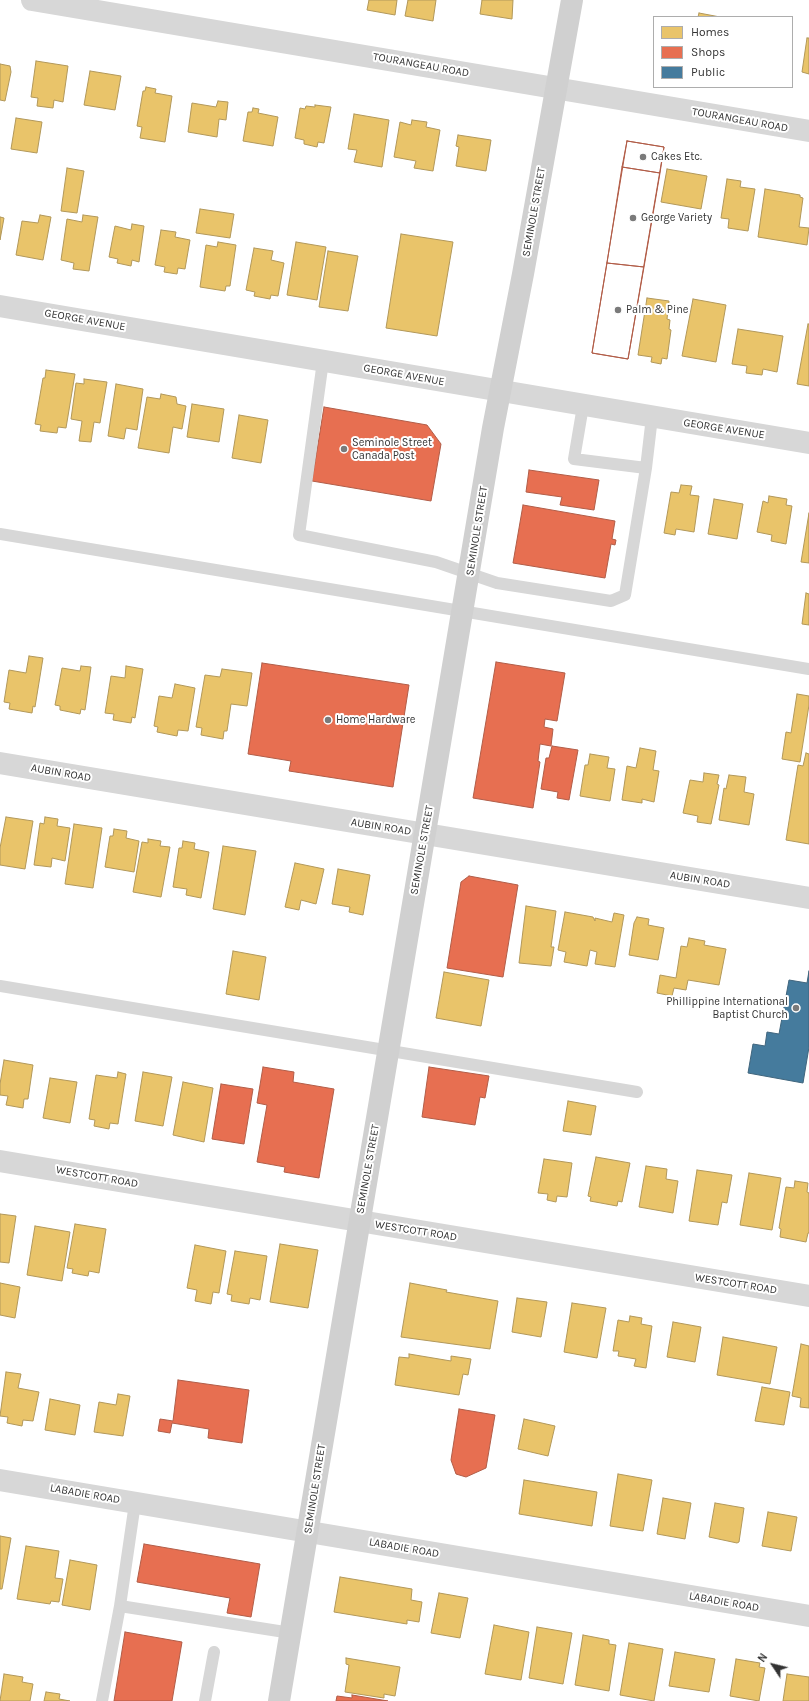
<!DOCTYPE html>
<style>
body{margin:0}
#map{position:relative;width:809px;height:1701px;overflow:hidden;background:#fff;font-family:Karla,sans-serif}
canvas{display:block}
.legend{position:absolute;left:653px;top:16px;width:140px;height:72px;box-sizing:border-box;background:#fff;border:1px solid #adadad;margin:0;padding:5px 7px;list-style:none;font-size:12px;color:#333}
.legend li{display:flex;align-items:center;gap:8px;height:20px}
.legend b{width:20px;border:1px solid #adadad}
.north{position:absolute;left:753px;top:1645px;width:40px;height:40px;-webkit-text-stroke:3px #fff;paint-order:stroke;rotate:305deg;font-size:11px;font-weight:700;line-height:16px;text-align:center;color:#333}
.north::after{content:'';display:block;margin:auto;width:14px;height:18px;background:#333;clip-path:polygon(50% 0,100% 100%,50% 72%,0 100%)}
</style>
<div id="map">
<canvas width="809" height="1701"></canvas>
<ul class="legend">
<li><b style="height:11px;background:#e9c46a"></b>Homes</li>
<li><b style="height:11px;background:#e76f51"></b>Shops</li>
<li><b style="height:11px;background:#457b9d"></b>Public</li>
</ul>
<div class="north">N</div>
</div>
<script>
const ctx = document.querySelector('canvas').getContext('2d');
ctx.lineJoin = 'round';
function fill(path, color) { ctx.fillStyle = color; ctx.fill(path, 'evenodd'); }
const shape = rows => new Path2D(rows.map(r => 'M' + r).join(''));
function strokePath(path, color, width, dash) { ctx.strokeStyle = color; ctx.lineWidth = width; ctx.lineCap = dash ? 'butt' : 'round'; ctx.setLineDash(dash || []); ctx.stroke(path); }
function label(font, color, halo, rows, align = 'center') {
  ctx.font = font + ' Karla,sans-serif'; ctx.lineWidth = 4; ctx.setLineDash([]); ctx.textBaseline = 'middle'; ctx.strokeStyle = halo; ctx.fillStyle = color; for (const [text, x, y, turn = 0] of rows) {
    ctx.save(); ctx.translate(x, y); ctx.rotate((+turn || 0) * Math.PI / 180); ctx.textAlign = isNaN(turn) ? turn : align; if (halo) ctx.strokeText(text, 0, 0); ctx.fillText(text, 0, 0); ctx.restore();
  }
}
const homes = shape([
 [369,0,397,0,395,15,367,10,369,0],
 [408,0,436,0,433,21,405,16,408,0],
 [482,0,513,0,512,19,480,14,482,0],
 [699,13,720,17,698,17,699,13],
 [807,38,809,38,809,74,802,72,807,38],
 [36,61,68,66,63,102,54,100,53,108,37,106,38,98,31,97,36,61],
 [0,64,10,66,11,72,5,101,0,100,0,64],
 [90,71,121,76,115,110,84,105,90,71],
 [146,87,156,89,155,93,172,96,165,142,140,138,142,127,137,126,143,91,145,91,146,87],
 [218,101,228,102,226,120,219,119,217,137,188,132,192,103,216,107,218,101],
 [315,105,331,107,324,143,318,142,317,147,304,144,304,140,295,138,300,108,305,109,306,106,315,107,315,105],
 [253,108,259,109,258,113,278,117,273,146,243,141,248,112,252,112,253,108],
 [354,114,389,120,382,167,354,162,357,150,348,149,354,114],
 [16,118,42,122,37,153,11,149,16,118],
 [412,120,427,122,426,127,440,130,433,171,414,168,416,161,394,157,400,122,411,125,412,120],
 [458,135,491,140,486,171,456,166,459,147,456,146,458,135],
 [67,168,84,171,77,213,61,211,67,168],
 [667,169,707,176,701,209,661,202,667,169],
 [727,179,741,181,740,187,755,189,748,231,728,228,729,219,721,218,727,179],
 [765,189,800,195,800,197,803,198,799,227,809,228,807,245,758,237,765,189],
 [200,209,234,214,230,238,196,233,200,209],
 [40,215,51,217,43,260,16,255,22,221,38,223,40,215],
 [83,215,98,217,89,271,73,269,74,263,61,260,67,219,82,222,83,215],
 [0,217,4,218,0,240,0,217],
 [132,224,144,226,139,262,132,260,131,266,117,263,118,259,109,257,115,226,131,230,132,224],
 [161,230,176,232,175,237,190,240,185,269,178,268,177,274,164,272,165,267,155,265,161,230],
 [401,234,453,242,437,336,386,328,401,234],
 [218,242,236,245,230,286,226,286,225,291,200,287,206,245,217,247,218,242],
 [296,242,326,247,317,300,287,295,296,242],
 [254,248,273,251,271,260,284,263,278,296,271,295,270,299,254,296,255,292,246,290,254,248],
 [328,251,358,256,348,311,319,307,328,251],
 [647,298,669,301,667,319,670,320,669,329,671,330,667,359,662,358,661,364,651,362,652,357,638,355,647,298],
 [693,299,726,305,716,362,682,356,693,299],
 [808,324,809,324,809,386,797,384,808,324],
 [738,329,783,336,777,372,763,369,762,375,746,373,747,366,732,364,738,329],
 [46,370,75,374,66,428,58,427,57,433,40,431,41,425,35,424,43,378,45,378,46,370],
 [84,379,107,382,100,423,94,422,91,442,79,441,82,421,71,419,76,383,84,384,84,379],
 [116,384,143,389,137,430,126,428,124,439,108,436,116,384],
 [161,394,176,397,177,404,186,406,182,429,173,427,169,453,138,448,147,397,160,399,161,394],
 [192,404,224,409,219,442,187,437,192,404],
 [239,415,268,420,261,463,232,458,239,415],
 [681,485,692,486,690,495,699,496,694,532,676,529,675,535,664,533,671,492,679,493,681,485],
 [769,496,787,499,786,505,792,506,786,544,771,541,772,535,757,532,763,501,768,503,769,496],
 [714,499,743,504,737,539,708,534,714,499],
 [809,513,809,563,801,562,809,513],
 [806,593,809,594,809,625,802,624,806,593],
 [29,656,43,658,35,707,33,706,32,713,9,709,10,703,4,702,9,670,26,673,29,656],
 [81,666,91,667,85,710,81,709,80,714,60,710,60,706,55,705,62,668,80,671,81,666],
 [126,666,143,669,135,718,132,717,131,723,113,720,114,714,105,713,111,676,125,678,126,666],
 [222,669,252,673,247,706,231,704,227,731,224,731,223,739,201,735,202,728,196,727,205,675,220,677,222,669],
 [175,684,195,688,188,731,178,730,177,736,157,732,158,727,154,726,159,696,172,698,175,684],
 [797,694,809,696,809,705,800,762,782,759,786,732,791,733,797,694],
 [640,748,656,751,653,770,659,771,654,802,642,799,642,803,622,800,627,766,636,768,640,748],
 [806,753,809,754,809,844,786,840,798,765,803,766,806,753],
 [590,754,609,757,607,768,615,769,610,801,580,796,585,765,588,765,590,754],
 [704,773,719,775,717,784,719,785,711,824,697,822,698,816,683,813,690,780,703,782,704,773],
 [729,775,746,777,744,792,754,794,749,825,719,820,724,788,726,789,729,775],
 [6,817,33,821,25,869,0,865,0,848,6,817],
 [45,817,58,819,57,826,70,828,65,861,52,858,51,867,34,865,40,823,44,824,45,817],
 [74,824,102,828,93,888,65,884,74,824],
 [114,829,127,831,126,838,139,841,134,872,105,867,110,836,113,836,114,829],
 [148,839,161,841,160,846,170,847,161,897,133,892,142,842,148,843,148,839],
 [183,841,195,843,194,849,209,852,201,898,186,895,187,889,173,887,179,848,182,848,183,841],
 [223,846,256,851,245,915,213,909,223,846],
 [295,863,324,869,316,904,301,900,299,910,285,907,295,863],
 [338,869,370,875,363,915,349,912,350,907,332,904,338,869],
 [526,906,556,911,551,947,554,947,551,966,519,963,526,906],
 [565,912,593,917,595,921,595,918,612,922,614,913,624,915,615,967,595,964,597,952,590,950,587,966,564,962,566,952,558,950,565,912],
 [637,917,649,919,648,925,664,928,658,960,629,955,634,923,637,917],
 [689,938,705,941,704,945,726,949,719,985,688,980,686,990,674,988,672,996,657,993,660,975,676,978,681,946,687,947,689,938],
 [233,951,266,957,259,1000,226,994,233,951],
 [444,972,489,980,481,1026,436,1018,444,972],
 [4,1060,33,1065,28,1099,24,1099,23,1108,6,1105,8,1096,0,1095,0,1084,4,1060],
 [118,1072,126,1074,118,1124,110,1123,109,1129,94,1126,95,1120,89,1119,96,1075,117,1078,118,1072],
 [143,1072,172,1077,163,1126,135,1121,143,1072],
 [50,1078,77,1082,70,1123,43,1118,50,1078],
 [183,1082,213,1088,204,1142,173,1135,183,1082],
 [568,1101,596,1106,591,1135,563,1131,568,1101],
 [596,1157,630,1163,622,1202,618,1201,617,1206,590,1201,591,1197,588,1196,596,1157],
 [544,1159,572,1163,567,1197,557,1196,556,1202,547,1200,548,1194,538,1193,544,1159],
 [646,1166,667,1169,666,1179,678,1181,673,1213,639,1207,646,1166],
 [697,1170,732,1175,727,1203,722,1202,718,1225,689,1221,697,1170],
 [749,1173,781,1178,772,1230,740,1225,749,1173],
 [795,1181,808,1183,807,1192,809,1193,809,1233,808,1233,806,1242,780,1237,781,1229,779,1228,786,1187,794,1188,795,1181],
 [0,1214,16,1216,9,1263,0,1262,0,1214],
 [75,1224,106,1229,99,1273,89,1271,88,1276,72,1273,73,1269,67,1268,75,1224],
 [35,1226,70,1232,62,1281,27,1275,35,1226],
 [280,1244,318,1250,308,1308,270,1302,280,1244],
 [195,1245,226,1251,219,1293,213,1292,211,1304,195,1301,197,1290,187,1288,195,1245],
 [235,1251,267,1256,260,1300,250,1298,249,1304,231,1301,232,1295,227,1294,235,1251],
 [0,1283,20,1287,15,1318,0,1315,0,1283],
 [410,1283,447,1290,446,1292,498,1301,490,1349,401,1337,410,1283],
 [517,1298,547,1302,541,1337,512,1332,517,1298],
 [572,1303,606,1308,597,1358,564,1352,572,1303],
 [630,1316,642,1318,641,1324,652,1326,646,1368,634,1366,636,1359,618,1356,619,1351,613,1351,618,1320,629,1322,630,1316],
 [673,1322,701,1327,695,1362,667,1357,673,1322],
 [723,1337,777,1347,770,1384,717,1375,723,1337],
 [801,1344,809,1346,809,1408,800,1407,801,1398,792,1396,801,1344],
 [409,1354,451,1361,451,1356,471,1359,468,1375,463,1374,459,1395,395,1385,399,1357,409,1358,409,1354],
 [6,1372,21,1374,18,1388,39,1392,33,1421,23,1420,22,1426,7,1423,8,1417,0,1416,6,1372],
 [762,1387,790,1392,784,1425,755,1421,762,1387],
 [118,1394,130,1396,123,1436,94,1432,99,1402,116,1405,118,1394],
 [50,1399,80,1405,75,1435,45,1430,50,1399],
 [524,1419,555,1426,548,1456,518,1449,524,1419],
 [618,1474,652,1480,643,1531,610,1526,618,1474],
 [524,1480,597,1492,592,1526,519,1514,524,1480],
 [663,1498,691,1503,685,1539,657,1534,663,1498],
 [715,1503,744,1508,739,1542,737,1543,709,1537,715,1503],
 [768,1512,797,1517,791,1551,762,1546,768,1512],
 [0,1536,11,1538,2,1589,0,1589,0,1536],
 [26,1546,59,1551,55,1578,63,1579,59,1602,51,1601,50,1604,17,1599,26,1546],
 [70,1560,97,1565,90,1610,62,1605,70,1560],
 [340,1577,412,1589,411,1600,422,1602,419,1622,407,1620,407,1624,334,1612,340,1577],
 [439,1593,468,1598,460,1638,431,1633,439,1593],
 [494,1625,529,1632,521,1680,485,1674,494,1625],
 [537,1627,572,1633,563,1684,529,1678,537,1627],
 [583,1635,609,1640,609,1644,616,1645,609,1691,575,1685,583,1635],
 [629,1643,663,1649,654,1701,620,1695,629,1643],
 [675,1652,715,1659,709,1692,669,1686,675,1652],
 [346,1658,400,1667,395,1696,384,1694,384,1698,345,1692,349,1665,346,1664,346,1658],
 [736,1659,760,1663,759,1667,765,1668,759,1701,730,1696,736,1659],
 [4,1674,23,1677,22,1682,33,1684,30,1701,0,1701,4,1674],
 [787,1674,809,1677,809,1701,783,1701,787,1674],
 [46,1692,60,1694,59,1699,70,1701,44,1701,46,1692]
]);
fill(homes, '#e9c46a');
strokePath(homes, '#b2985a', 1);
const shops = shape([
 [627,141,664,147,628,359,592,353,627,141],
 [627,141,664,147,660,173,622,167,627,141],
 [622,167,660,173,644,267,607,263,622,167],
 [607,263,644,267,628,359,592,353,607,263],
 [324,407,427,425,441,444,431,501,312,481,324,407],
 [529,470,599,480,594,510,560,505,562,497,526,492,529,470],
 [523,505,615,521,612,539,616,540,615,545,611,544,605,578,513,563,523,505],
 [496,662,565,673,557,721,545,719,544,727,553,729,551,746,540,744,538,761,540,762,533,808,473,798,496,662],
 [262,663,409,685,393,787,289,771,291,761,248,754,262,663],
 [552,746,578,750,569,800,557,798,558,792,541,789,546,758,549,758,552,746],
 [469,876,518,885,503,977,447,968,461,882,469,876],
 [263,1067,294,1072,293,1082,334,1089,319,1178,284,1172,285,1167,257,1162,267,1105,257,1103,263,1067],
 [429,1067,489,1076,485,1098,480,1097,475,1125,422,1117,429,1067],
 [221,1084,253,1089,244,1144,212,1139,221,1084],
 [178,1380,249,1390,242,1443,208,1438,209,1429,172,1423,170,1433,158,1431,160,1419,173,1421,178,1380],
 [459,1409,495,1415,486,1468,466,1477,456,1474,451,1460,459,1409],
 [144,1544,260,1564,251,1617,227,1613,230,1598,137,1582,144,1544],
 [125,1632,182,1642,172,1701,114,1701,125,1632],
 [352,1695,388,1701,336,1701,337,1696,352,1698,352,1695]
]);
fill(shops, '#e76f51');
strokePath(shops, '#b15d48', 1);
const public = shape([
 [809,971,809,1047,803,1083,748,1073,753,1044,765,1046,767,1032,779,1034,789,980,807,983,809,971]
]);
fill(public, '#457b9d');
strokePath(public, '#40657d', 1);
strokePath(shape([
 [323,361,299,535,436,562,497,583,611,601,625,595,646,468],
 [583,406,574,459,646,468,652,417],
 [0,534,809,669],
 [0,986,637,1092],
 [120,1606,291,1633],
 [102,1701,120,1606,135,1503],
 [205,1701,214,1652]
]), '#d7d7d7', 12);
strokePath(shape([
 [32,0,809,131],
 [0,306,809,443],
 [0,763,809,898],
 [0,1161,809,1296],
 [0,1480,809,1616]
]), '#d7d7d7', 22);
strokePath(shape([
 [279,1701,493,428,523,274,572,0]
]), '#d0d0d0', 22);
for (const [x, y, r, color] of [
 [643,157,4,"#7a7a7a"],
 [633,218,4,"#7a7a7a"],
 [618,310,4,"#7a7a7a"],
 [344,449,4,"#7a7a7a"],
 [328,720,4,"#7a7a7a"],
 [796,1008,4,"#7a7a7a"]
]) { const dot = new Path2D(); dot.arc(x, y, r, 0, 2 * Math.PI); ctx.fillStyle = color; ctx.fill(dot); strokePath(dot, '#fff', 1.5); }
label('11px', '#333', '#fff', [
 ["TOURANGEAU ROAD",421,65,10],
 ["TOURANGEAU ROAD",740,120,10],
 ["SEMINOLE STREET",534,212,-80],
 ["GEORGE AVENUE",85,320,10],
 ["GEORGE AVENUE",404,375,10],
 ["GEORGE AVENUE",724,429,9],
 ["SEMINOLE STREET",477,531,-81],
 ["AUBIN ROAD",61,773,10],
 ["AUBIN ROAD",381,827,9],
 ["SEMINOLE STREET",422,850,-80],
 ["AUBIN ROAD",700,880,9],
 ["SEMINOLE STREET",368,1169,-80],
 ["WESTCOTT ROAD",97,1177,10],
 ["WESTCOTT ROAD",416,1231,9],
 ["WESTCOTT ROAD",736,1284,9],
 ["SEMINOLE STREET",315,1489,-81],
 ["LABADIE ROAD",85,1494,10],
 ["LABADIE ROAD",404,1548,10],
 ["LABADIE ROAD",724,1602,10]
]);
label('11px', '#333', '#fff', [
 ["Cakes Etc.",651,157],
 ["George Variety",641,218],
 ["Palm & Pine",626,310],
 ["Seminole Street",352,443],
 ["Canada Post",352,456],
 ["Home Hardware",336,720],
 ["Phillippine International",788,1002,"right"],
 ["Baptist Church",788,1015,"right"]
], 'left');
</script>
